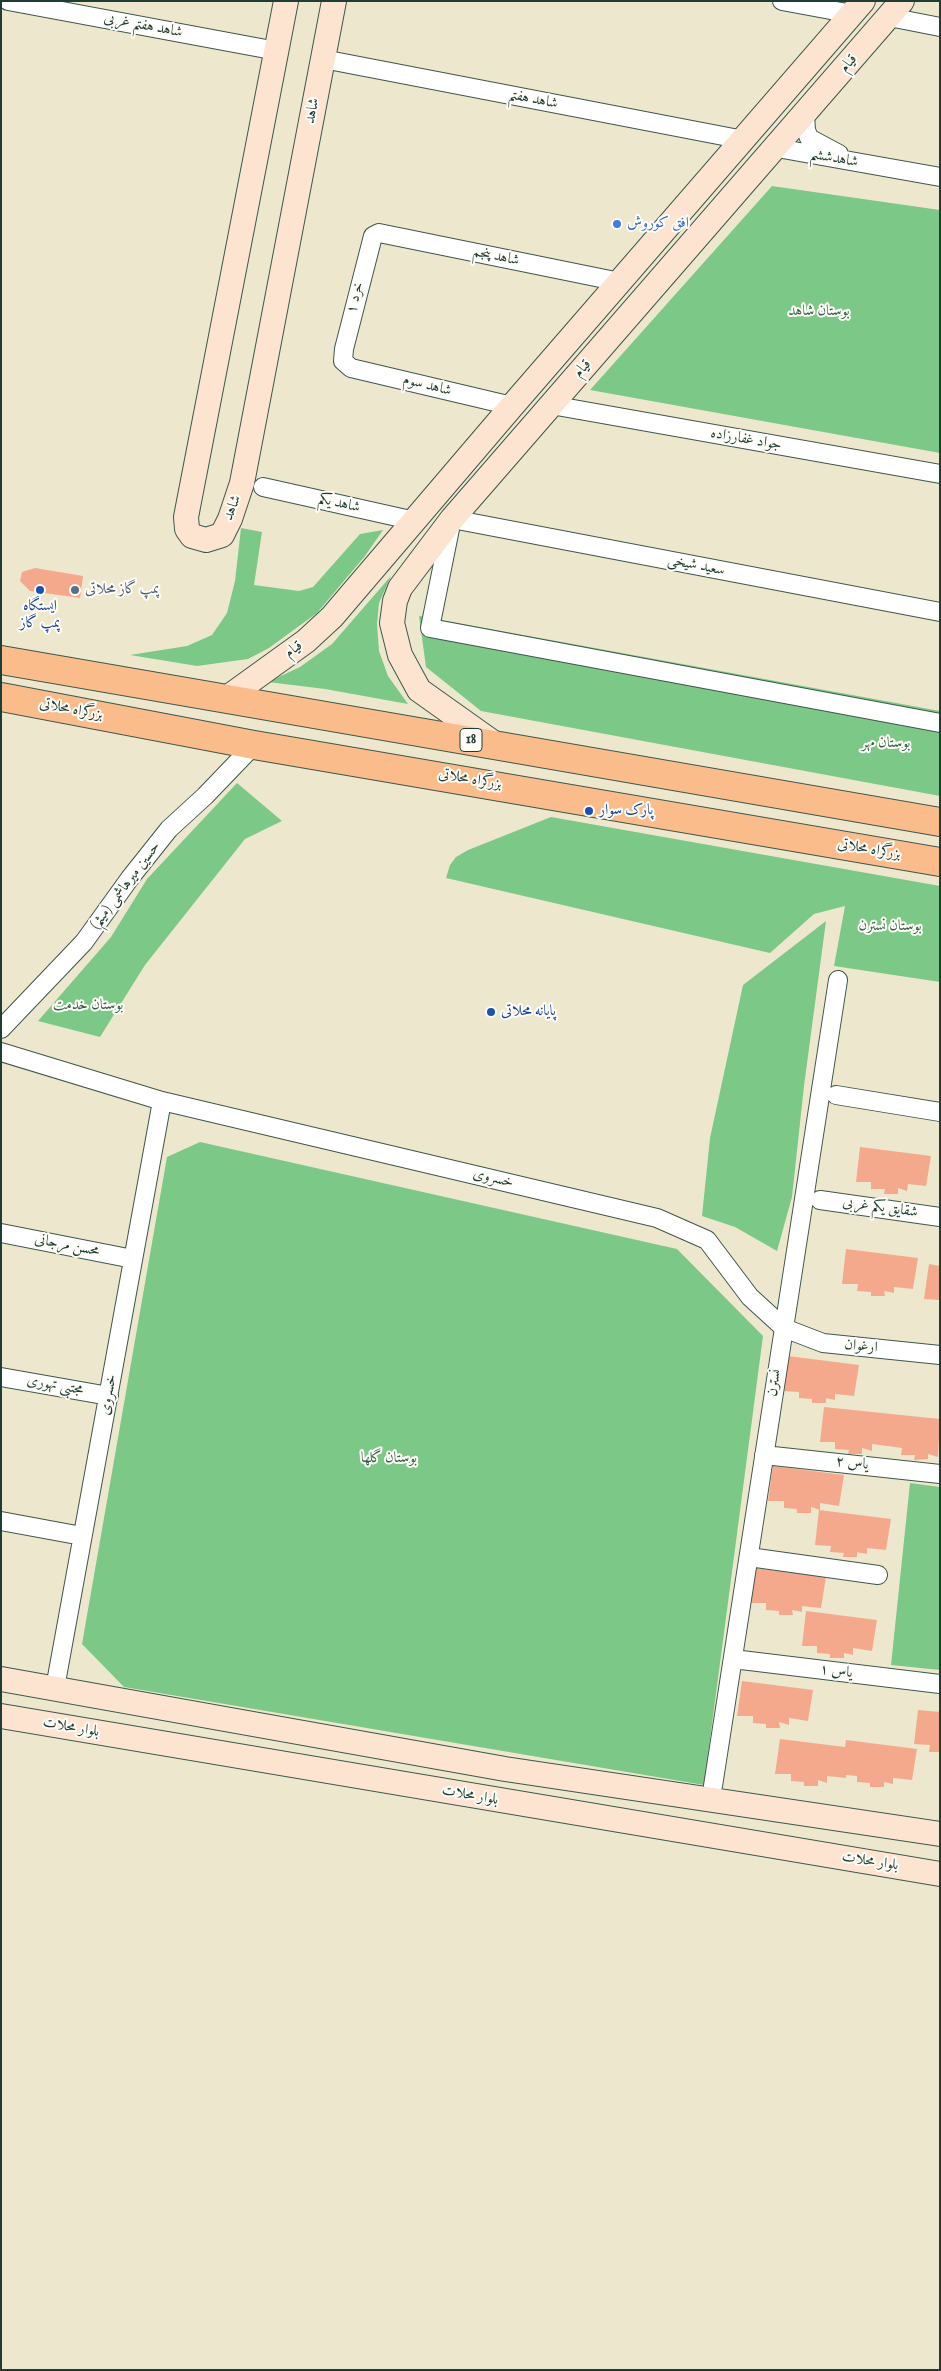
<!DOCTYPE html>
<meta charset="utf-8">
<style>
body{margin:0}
#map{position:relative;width:941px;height:2371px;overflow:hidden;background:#ede8cd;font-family:"IM FELL English",serif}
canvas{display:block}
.frame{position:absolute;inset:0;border:2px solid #1f3d34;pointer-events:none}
</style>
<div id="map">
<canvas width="941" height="2371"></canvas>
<div class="frame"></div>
</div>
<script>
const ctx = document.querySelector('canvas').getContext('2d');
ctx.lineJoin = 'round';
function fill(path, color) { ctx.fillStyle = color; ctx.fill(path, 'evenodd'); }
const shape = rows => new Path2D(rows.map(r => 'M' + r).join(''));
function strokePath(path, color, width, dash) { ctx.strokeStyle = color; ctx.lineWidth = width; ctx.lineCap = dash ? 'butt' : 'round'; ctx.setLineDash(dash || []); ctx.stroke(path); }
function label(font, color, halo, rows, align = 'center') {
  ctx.font = font + ' "IM FELL English",Amiri,serif'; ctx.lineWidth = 4; ctx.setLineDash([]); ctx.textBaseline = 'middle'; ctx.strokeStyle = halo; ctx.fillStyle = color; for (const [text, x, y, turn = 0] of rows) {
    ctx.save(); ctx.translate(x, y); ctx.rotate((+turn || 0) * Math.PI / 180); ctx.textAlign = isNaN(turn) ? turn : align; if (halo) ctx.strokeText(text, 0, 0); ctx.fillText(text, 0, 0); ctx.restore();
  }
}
fill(shape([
 [772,186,940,210,940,453,590,390],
 [241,528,262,532,254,585,299,591,313,587,360,534,383,530,365,556,317,613,269,648,248,659,197,666,130,655,187,646,212,635,227,613,235,581],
 [391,576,379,603,377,624,379,651,388,676,408,704,325,689,268,682,300,667,332,644],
 [419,616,940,711,940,796,481,711,426,667],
 [237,783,282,821,245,839,145,965,100,1037,38,1021,111,937,147,879],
 [551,817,940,886,940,982,834,966,845,906,814,914,770,953,446,878,450,865,456,857,468,850],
 [826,921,804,1086,792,1197,777,1251,735,1227,702,1216,710,1138,743,985],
 [200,1142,677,1249,763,1336,704,1785,124,1687,82,1644,167,1157],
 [910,1483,940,1487,940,1670,891,1665]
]), '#7cc987');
fill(shape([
 [35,568,83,576,80,598,30,591,20,581,22,572],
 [860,1147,931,1156,926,1186,908,1184,907,1191,898,1188,898,1194,884,1194,885,1189,871,1189,871,1182,856,1182],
 [846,1249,918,1258,913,1289,894,1287,894,1293,884,1291,885,1296,871,1296,871,1292,857,1291,858,1284,842,1284],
 [929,1264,940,1266,940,1300,924,1299],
 [788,1356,859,1365,854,1396,835,1394,835,1400,826,1398,826,1403,812,1403,812,1399,799,1398,799,1392,784,1391],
 [824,1407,940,1419,938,1457,928,1454,928,1459,914,1460,915,1455,901,1455,902,1448,872,1444,872,1451,862,1448,862,1454,848,1454,849,1450,835,1449,835,1442,820,1442],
 [773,1466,844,1475,839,1506,820,1503,820,1510,811,1507,811,1513,797,1513,797,1509,784,1508,784,1501,768,1501],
 [819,1510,891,1519,886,1550,867,1548,867,1554,857,1552,857,1557,843,1557,844,1553,830,1552,831,1546,815,1545],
 [755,1568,826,1577,821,1608,802,1606,802,1612,792,1610,793,1615,779,1615,779,1611,766,1610,766,1603,750,1603],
 [806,1611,877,1620,872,1651,853,1648,853,1655,844,1653,844,1658,830,1658,830,1654,817,1653,817,1646,802,1646],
 [742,1681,813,1690,808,1721,789,1718,789,1725,779,1722,780,1728,766,1728,766,1724,753,1723,753,1716,737,1716],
 [918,1710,940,1712,940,1752,929,1752,930,1745,914,1744],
 [780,1739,845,1747,846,1740,917,1749,912,1780,893,1778,893,1784,884,1782,884,1787,870,1787,870,1783,857,1782,857,1776,846,1775,846,1778,827,1776,827,1783,818,1780,818,1786,804,1786,804,1782,791,1781,791,1774,775,1774]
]), '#f4a98d');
const street = shape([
 [8,1,277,51],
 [782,1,852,14],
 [889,17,940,27],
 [323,59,744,140],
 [805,115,806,130,809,138,839,154],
 [777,148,940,177],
 [551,405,940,474],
 [512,406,351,368,343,361,344,349,373,236,379,233,620,282],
 [263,487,415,521],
 [940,612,452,519,430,628,940,723],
 [1,1029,84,942,130,878,169,829,205,796,254,745],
 [1,1052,162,1101,657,1218,707,1240,750,1297,784,1328,823,1343,940,1355],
 [836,1095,940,1112],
 [820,1200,940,1217],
 [1,1233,133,1259],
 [1,1377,109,1396],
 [764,1455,940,1474],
 [1,1521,82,1536],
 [749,1557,878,1575],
 [733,1659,940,1684],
 [55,1688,162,1101],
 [713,1786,838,980]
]);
const secondary = shape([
 [286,1,186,517,187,529,192,536,206,540,222,535,230,519,242,483,334,1],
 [227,698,306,641,332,617,512,406,863,1],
 [495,744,419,690,400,655,392,623,395,601,400,588,452,519,902,1],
 [1,1679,505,1769,940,1834],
 [1,1716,940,1874]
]);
const highway = shape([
 [1,660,940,822],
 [1,697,254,745,940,862]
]);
strokePath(street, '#3e574b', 20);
strokePath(secondary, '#3e574b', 26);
strokePath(highway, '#3e574b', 30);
strokePath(street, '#fff', 18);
strokePath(secondary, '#fde4d1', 24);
strokePath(highway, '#fabc8b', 28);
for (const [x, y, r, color] of [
 [617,224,5,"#3f7fe0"],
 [40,590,5,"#1a4fb4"],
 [75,590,5,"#5c6f8a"],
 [589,811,5,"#1a4fb4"],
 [491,1012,5,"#1a4fb4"]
]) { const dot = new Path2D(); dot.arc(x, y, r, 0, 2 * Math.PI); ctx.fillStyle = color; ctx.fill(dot); strokePath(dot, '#fdfcf7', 2); }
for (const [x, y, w] of [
 [471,740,22]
]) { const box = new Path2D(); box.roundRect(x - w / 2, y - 11.5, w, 23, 4); ctx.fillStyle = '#fdfcf7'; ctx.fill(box); strokePath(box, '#1f3d34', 1); }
label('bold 14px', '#1f3d34', null, [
 ["18",471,740]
]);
label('15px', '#1f3d34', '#fdfcf7', [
 ["شاهد هفتم غربی",143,26,11],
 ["قیام",849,64,-50],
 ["شاهد هفتم",533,100,11],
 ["شاهد",313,111,-79],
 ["شاهدششم",834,159,10],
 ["شاهد پنجم",496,257,12],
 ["خرد ۱",356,298,-76],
 ["قیام",583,369,-49],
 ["شاهد سوم",427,386,14],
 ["جواد غفارزاده",746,440,10],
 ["شاهد یکم",339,504,13],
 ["شاهد",233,508,-69],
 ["سعید شیخی",696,566,11],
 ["قیام",294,650,-36],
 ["بزرگراه محلاتی",71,710,11],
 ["بزرگراه محلاتی",470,780,10],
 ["بزرگراه محلاتی",869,850,10],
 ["حسین میرهاشمی (میثم)",126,886,-53],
 ["خسروی",493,1179,13],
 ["شقایق یکم غربی",880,1208,8],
 ["محسن مرجانی",67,1246,11],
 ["ارغوان",861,1347,6],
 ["نسترن",775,1383,-81],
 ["مجتبی تهوری",55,1386,10],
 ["خسروی",109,1395,-80],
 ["یاس ۲",852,1464,6],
 ["یاس ۱",836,1672,7],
 ["بلوار محلات",71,1728,10],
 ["بلوار محلات",470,1796,10],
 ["بلوار محلات",870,1862,9]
]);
label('15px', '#366cbe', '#fdfcf7', [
 ["افق کوروش",627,224]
], 'left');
label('15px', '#366049', '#fdfcf7', [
 ["بوستان شاهد",819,312],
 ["بوستان مهر",886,744],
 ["بوستان نسترن",890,927],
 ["بوستان خدمت",88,1006],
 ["بوستان گلها",389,1459]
]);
label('15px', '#4e5e75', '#fdfcf7', [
 ["پمپ گاز محلاتی",85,590]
], 'left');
label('15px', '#164399', '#fdfcf7', [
 ["ایستگاه",40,607,"center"],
 ["پمپ گاز",40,624,"center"],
 ["پارک سوار",599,811],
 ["پایانه محلاتی",501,1012]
], 'left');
</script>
